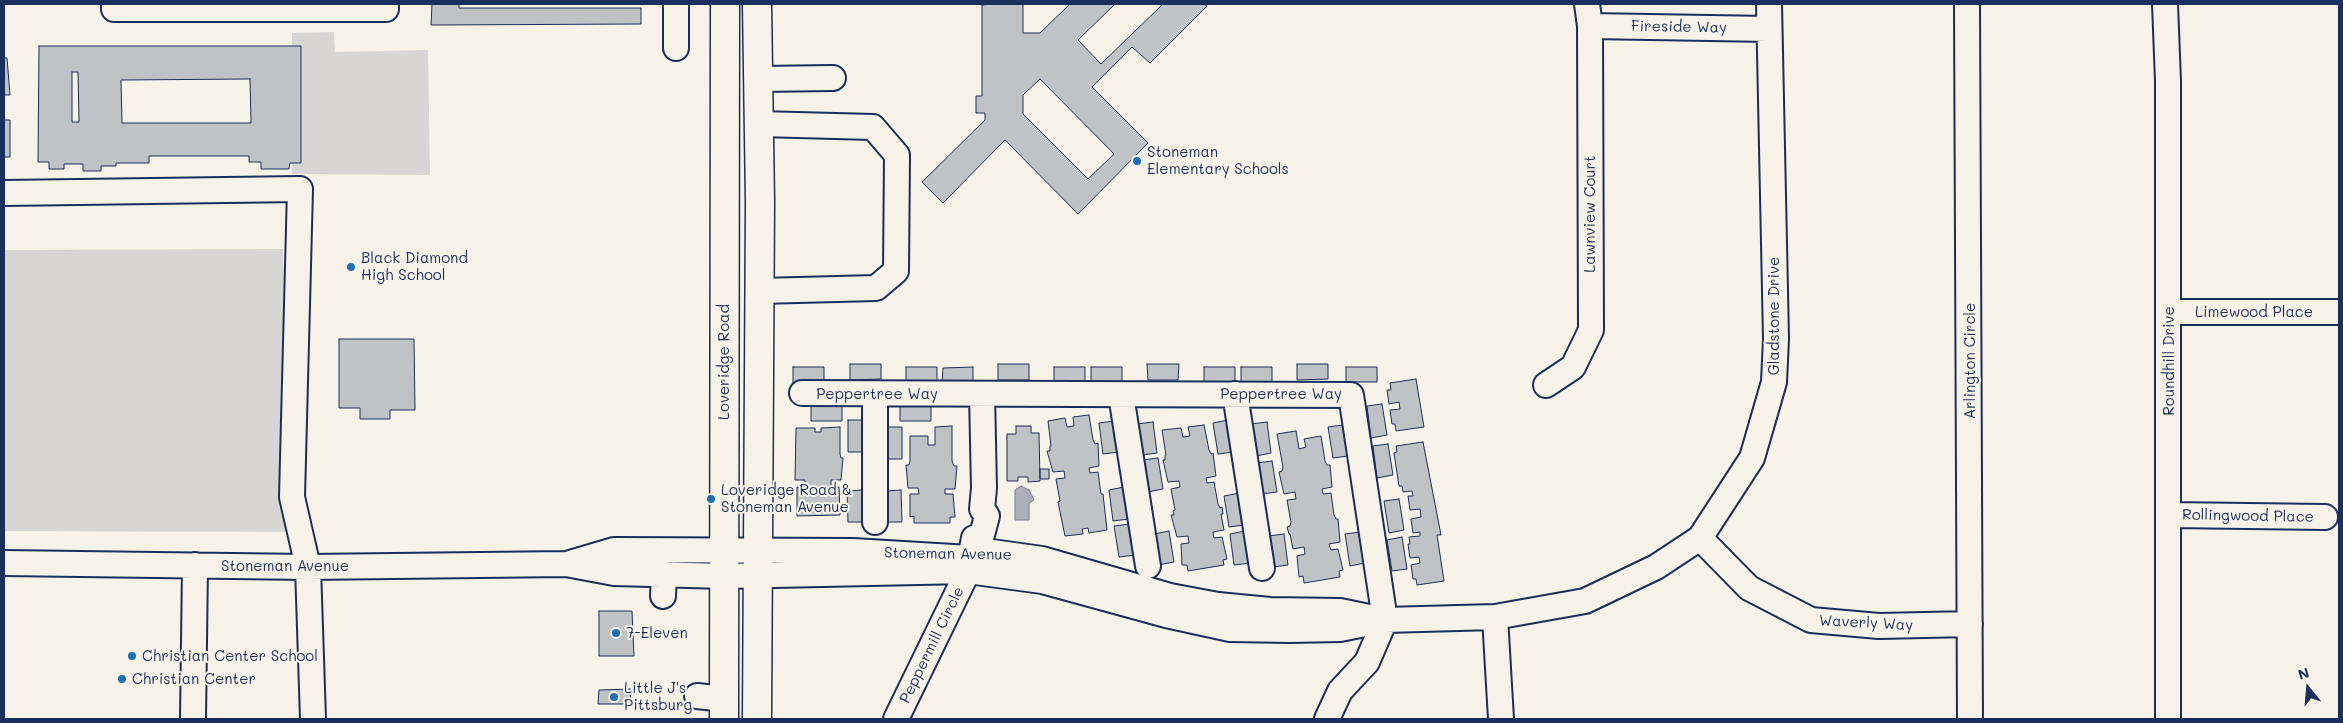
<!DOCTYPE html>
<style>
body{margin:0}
#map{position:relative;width:2343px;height:723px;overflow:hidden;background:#f7f3e8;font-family:Mali,sans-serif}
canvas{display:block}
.frame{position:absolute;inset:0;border:5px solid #1b2f5e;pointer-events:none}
.north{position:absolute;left:2283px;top:663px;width:50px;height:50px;-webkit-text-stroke:4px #f7f3e8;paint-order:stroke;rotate:343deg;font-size:14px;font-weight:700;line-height:20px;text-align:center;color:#1b2f5e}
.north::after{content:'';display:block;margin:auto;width:18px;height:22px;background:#1b2f5e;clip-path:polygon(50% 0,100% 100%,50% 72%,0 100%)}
</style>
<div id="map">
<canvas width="2343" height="723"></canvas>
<div class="frame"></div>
<div class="north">N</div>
</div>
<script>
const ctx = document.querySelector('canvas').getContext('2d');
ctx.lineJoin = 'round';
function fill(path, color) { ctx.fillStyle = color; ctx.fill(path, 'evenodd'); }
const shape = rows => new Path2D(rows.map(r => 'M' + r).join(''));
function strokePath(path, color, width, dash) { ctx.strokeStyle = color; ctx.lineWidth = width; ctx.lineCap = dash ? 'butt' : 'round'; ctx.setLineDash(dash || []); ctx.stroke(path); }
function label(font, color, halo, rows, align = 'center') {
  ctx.font = font + ' Mali,sans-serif'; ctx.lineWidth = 4; ctx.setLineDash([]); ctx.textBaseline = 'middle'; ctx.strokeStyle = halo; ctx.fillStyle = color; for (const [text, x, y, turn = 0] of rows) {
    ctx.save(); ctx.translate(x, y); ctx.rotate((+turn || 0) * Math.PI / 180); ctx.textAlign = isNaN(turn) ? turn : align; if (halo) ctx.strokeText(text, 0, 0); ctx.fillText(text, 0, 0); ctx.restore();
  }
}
fill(shape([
 [334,32,335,52,428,50,430,175,292,174,292,33],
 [283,249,290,532,4,531,4,250]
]), '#d7d6d4');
const water = shape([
 [1021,486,1029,490,1034,500,1029,503,1029,520,1015,520,1015,490,1021,486]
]);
fill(water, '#acb0b9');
strokePath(water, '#727c95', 1);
const building = shape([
 [432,4,459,4,459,8,641,8,641,24,431,25,432,4],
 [990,4,1023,4,1023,33,1040,33,1070,4,1115,4,1078,40,1101,64,1163,4,1204,4,1207,6,1150,63,1132,47,1092,87,1148,143,1078,214,1005,140,943,203,922,182,985,120,985,113,976,113,976,96,982,96,982,5,990,4],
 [1040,79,1114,154,1088,179,1023,114,1023,95,1040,79],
 [39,46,301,46,301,163,290,163,289,169,261,169,261,162,249,162,249,156,149,156,149,163,116,163,116,166,101,166,101,171,83,171,83,164,64,164,64,169,49,169,49,162,38,162,39,46],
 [72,72,78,72,79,122,72,122,72,72],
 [250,79,251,123,122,123,121,80,250,79],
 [4,58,7,58,10,95,4,95,4,58],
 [4,120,10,120,10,157,4,157,4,120],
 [339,339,414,339,415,410,390,410,390,419,360,419,360,408,339,408,339,339],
 [850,364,881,364,881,379,850,380,850,364],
 [998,364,1029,364,1029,380,998,380,998,364],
 [1147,364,1179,364,1178,380,1148,380,1147,364],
 [1297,364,1328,364,1328,379,1297,380,1297,364],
 [793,367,824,367,824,383,793,383,793,367],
 [906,367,937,367,937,383,906,383,906,367],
 [973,367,973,383,942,383,943,368,973,367],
 [1054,367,1085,367,1085,383,1054,383,1054,367],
 [1091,367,1122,367,1122,383,1091,383,1091,367],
 [1204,367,1235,367,1235,383,1204,383,1204,367],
 [1241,367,1272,367,1272,383,1241,383,1241,367],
 [1346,367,1377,367,1377,382,1346,382,1346,367],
 [1416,379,1424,427,1396,431,1395,424,1392,424,1390,410,1400,409,1399,402,1389,404,1387,390,1391,390,1390,383,1416,379],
 [1382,404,1387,435,1371,438,1367,406,1382,404],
 [842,405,842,421,811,421,811,406,842,405],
 [900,405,931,405,931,421,900,421,900,405],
 [1089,415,1093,440,1095,444,1098,443,1099,466,1089,468,1090,473,1098,472,1101,494,1103,494,1107,530,1089,533,1088,528,1082,529,1083,534,1065,536,1058,502,1060,501,1056,479,1065,478,1064,471,1053,472,1047,451,1050,451,1050,446,1051,446,1048,421,1065,418,1067,427,1074,426,1073,417,1089,415],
 [848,420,863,420,864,452,848,452,848,420],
 [1228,420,1233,452,1218,454,1213,423,1228,420],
 [1114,421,1119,452,1103,454,1099,423,1114,421],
 [1153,422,1157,453,1142,455,1137,424,1153,422],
 [1267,422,1271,453,1256,456,1251,424,1267,422],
 [1204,425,1209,450,1211,454,1213,453,1216,476,1206,478,1207,483,1214,482,1218,504,1220,508,1222,507,1223,514,1221,514,1224,530,1213,532,1214,538,1222,537,1227,559,1223,560,1224,565,1188,571,1187,565,1182,565,1181,544,1189,543,1188,536,1177,537,1171,515,1174,515,1173,511,1175,510,1171,489,1180,487,1179,481,1168,482,1163,460,1165,460,1165,455,1166,455,1162,430,1181,428,1183,437,1190,436,1188,427,1204,425],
 [1343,425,1348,456,1333,458,1328,427,1343,425],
 [952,426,952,461,954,466,957,466,955,489,945,489,945,494,953,494,955,517,950,517,950,523,914,523,914,516,910,517,910,494,919,494,918,488,908,488,906,465,909,465,910,461,910,436,928,436,928,445,935,445,935,427,952,426],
 [1016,426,1031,426,1031,433,1039,433,1040,481,1028,482,1028,477,1018,477,1018,481,1007,481,1007,434,1016,434,1016,426],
 [840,427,840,454,841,458,843,458,841,480,831,480,831,487,839,487,840,515,797,516,797,487,805,487,805,480,795,480,796,428,815,428,815,432,821,432,821,428,840,427],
 [886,427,902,427,902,459,887,459,886,427],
 [1296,431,1299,449,1306,447,1304,439,1321,436,1325,461,1327,465,1330,465,1332,487,1322,489,1323,494,1331,493,1334,515,1336,519,1338,519,1340,542,1329,544,1331,550,1338,549,1343,570,1339,571,1340,577,1304,583,1303,576,1299,577,1297,556,1305,554,1304,547,1293,549,1290,534,1289,534,1287,527,1290,526,1291,522,1287,500,1296,499,1295,492,1284,494,1279,472,1282,471,1283,467,1277,434,1296,431],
 [1423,442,1441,535,1437,535,1444,581,1417,585,1416,579,1413,579,1411,565,1420,563,1419,557,1410,558,1408,544,1410,544,1409,537,1420,536,1420,532,1413,533,1411,519,1421,517,1420,509,1410,510,1408,496,1413,496,1412,491,1403,492,1402,486,1399,486,1394,453,1397,452,1396,446,1423,442],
 [1388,444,1393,475,1377,478,1373,446,1388,444],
 [1158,458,1163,489,1147,492,1143,460,1158,458],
 [1272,461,1277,492,1261,494,1257,463,1272,461],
 [1040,469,1049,469,1049,479,1040,479,1040,469],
 [1124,487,1129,519,1113,521,1109,490,1124,487],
 [863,490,863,522,848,522,847,491,863,490],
 [901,490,902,522,886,522,886,491,901,490],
 [1240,493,1244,525,1229,527,1224,496,1240,493],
 [1399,499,1404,530,1389,533,1384,501,1399,499],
 [1130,524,1135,555,1119,557,1114,526,1130,524],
 [1169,531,1174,562,1158,565,1154,534,1169,531],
 [1245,531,1250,563,1234,565,1230,534,1245,531],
 [1360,532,1365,563,1350,566,1345,534,1360,532],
 [1284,534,1288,565,1273,567,1268,536,1284,534],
 [1402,537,1407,569,1392,571,1387,540,1402,537],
 [599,611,632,611,634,656,599,656,599,611],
 [630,689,631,704,598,704,599,690,630,689]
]);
fill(building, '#c0c3c5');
strokePath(building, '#1b2f5e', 1);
const minor = shape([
 [114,4,114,9,386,9,386,4],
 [1967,4,1970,719],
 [2165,4,2168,81,2168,719],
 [1590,26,1769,29],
 [676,48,676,4],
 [758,79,833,78],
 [759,124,873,127,897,155,896,271,876,288,759,291],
 [4,193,300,189,292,497,308,567,313,719],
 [2168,312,2339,312],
 [1546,385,1573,367,1591,330,1590,26,1587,4],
 [802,393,1351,395,1385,620],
 [875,394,875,522],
 [1235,394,1262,568],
 [1121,395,1148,566],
 [2170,515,2325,517],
 [974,538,982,535,987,516,982,509,984,488,982,394],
 [1700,538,1749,588,1811,620,1879,626,1970,624],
 [4,563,308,567,566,564,614,573,725,576,968,571,1042,581,1166,615,1230,629,1290,630,1340,629,1385,620,1495,617,1585,601,1656,567,1700,538,1752,458,1774,382,1776,339,1769,4],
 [570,563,614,550,853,551,970,558,992,552,1042,559,1170,596,1218,605,1270,610,1340,611,1374,618],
 [663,596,664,574],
 [1495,617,1501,719],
 [697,696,724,699],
 [193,719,195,565],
 [896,719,968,571,974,538],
 [1327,719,1340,691,1367,662,1385,620]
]);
const major = shape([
 [757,4,760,202,757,719],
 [724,719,725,4]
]);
strokePath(minor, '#1b2f5e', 28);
strokePath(major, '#1b2f5e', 31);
strokePath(minor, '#f7f3e8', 24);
strokePath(major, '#f7f3e8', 28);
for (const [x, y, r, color] of [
 [1137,161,5,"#1f6fb2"],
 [351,267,5,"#1f6fb2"],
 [711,499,5,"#1f6fb2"],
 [616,633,5,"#1f6fb2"],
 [132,656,5,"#1f6fb2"],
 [122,679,5,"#1f6fb2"],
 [614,697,5,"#1f6fb2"]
]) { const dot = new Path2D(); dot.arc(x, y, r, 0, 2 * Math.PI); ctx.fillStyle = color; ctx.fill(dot); strokePath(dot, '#f7f3e8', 2); }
label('15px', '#1b2f5e', '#f7f3e8', [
 ["Fireside Way",1679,27,1],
 ["Lawnview Court",1590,214,-90],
 ["Limewood Place",2254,312],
 ["Gladstone Drive",1774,316,-90],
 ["Arlington Circle",1970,361,-90],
 ["Roundhill Drive",2169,361,-90],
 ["Loveridge Road",724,362,-90],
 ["Peppertree Way",877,394],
 ["Peppertree Way",1281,394],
 ["Rollingwood Place",2248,516,1],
 ["Stoneman Avenue",948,554,1],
 ["Stoneman Avenue",285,566],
 ["Waverly Way",1866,623,3],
 ["Peppermill Circle",932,645,-64]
]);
label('15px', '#1b2f5e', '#f7f3e8', [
 ["Stoneman",1147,152],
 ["Elementary Schools",1147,169],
 ["Black Diamond",361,258],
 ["High School",361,275],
 ["Loveridge Road &",721,490],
 ["Stoneman Avenue",721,507],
 ["7-Eleven",626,633],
 ["Christian Center School",142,656],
 ["Christian Center",132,679],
 ["Little J's",624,688],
 ["Pittsburg",624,705]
], 'left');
</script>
